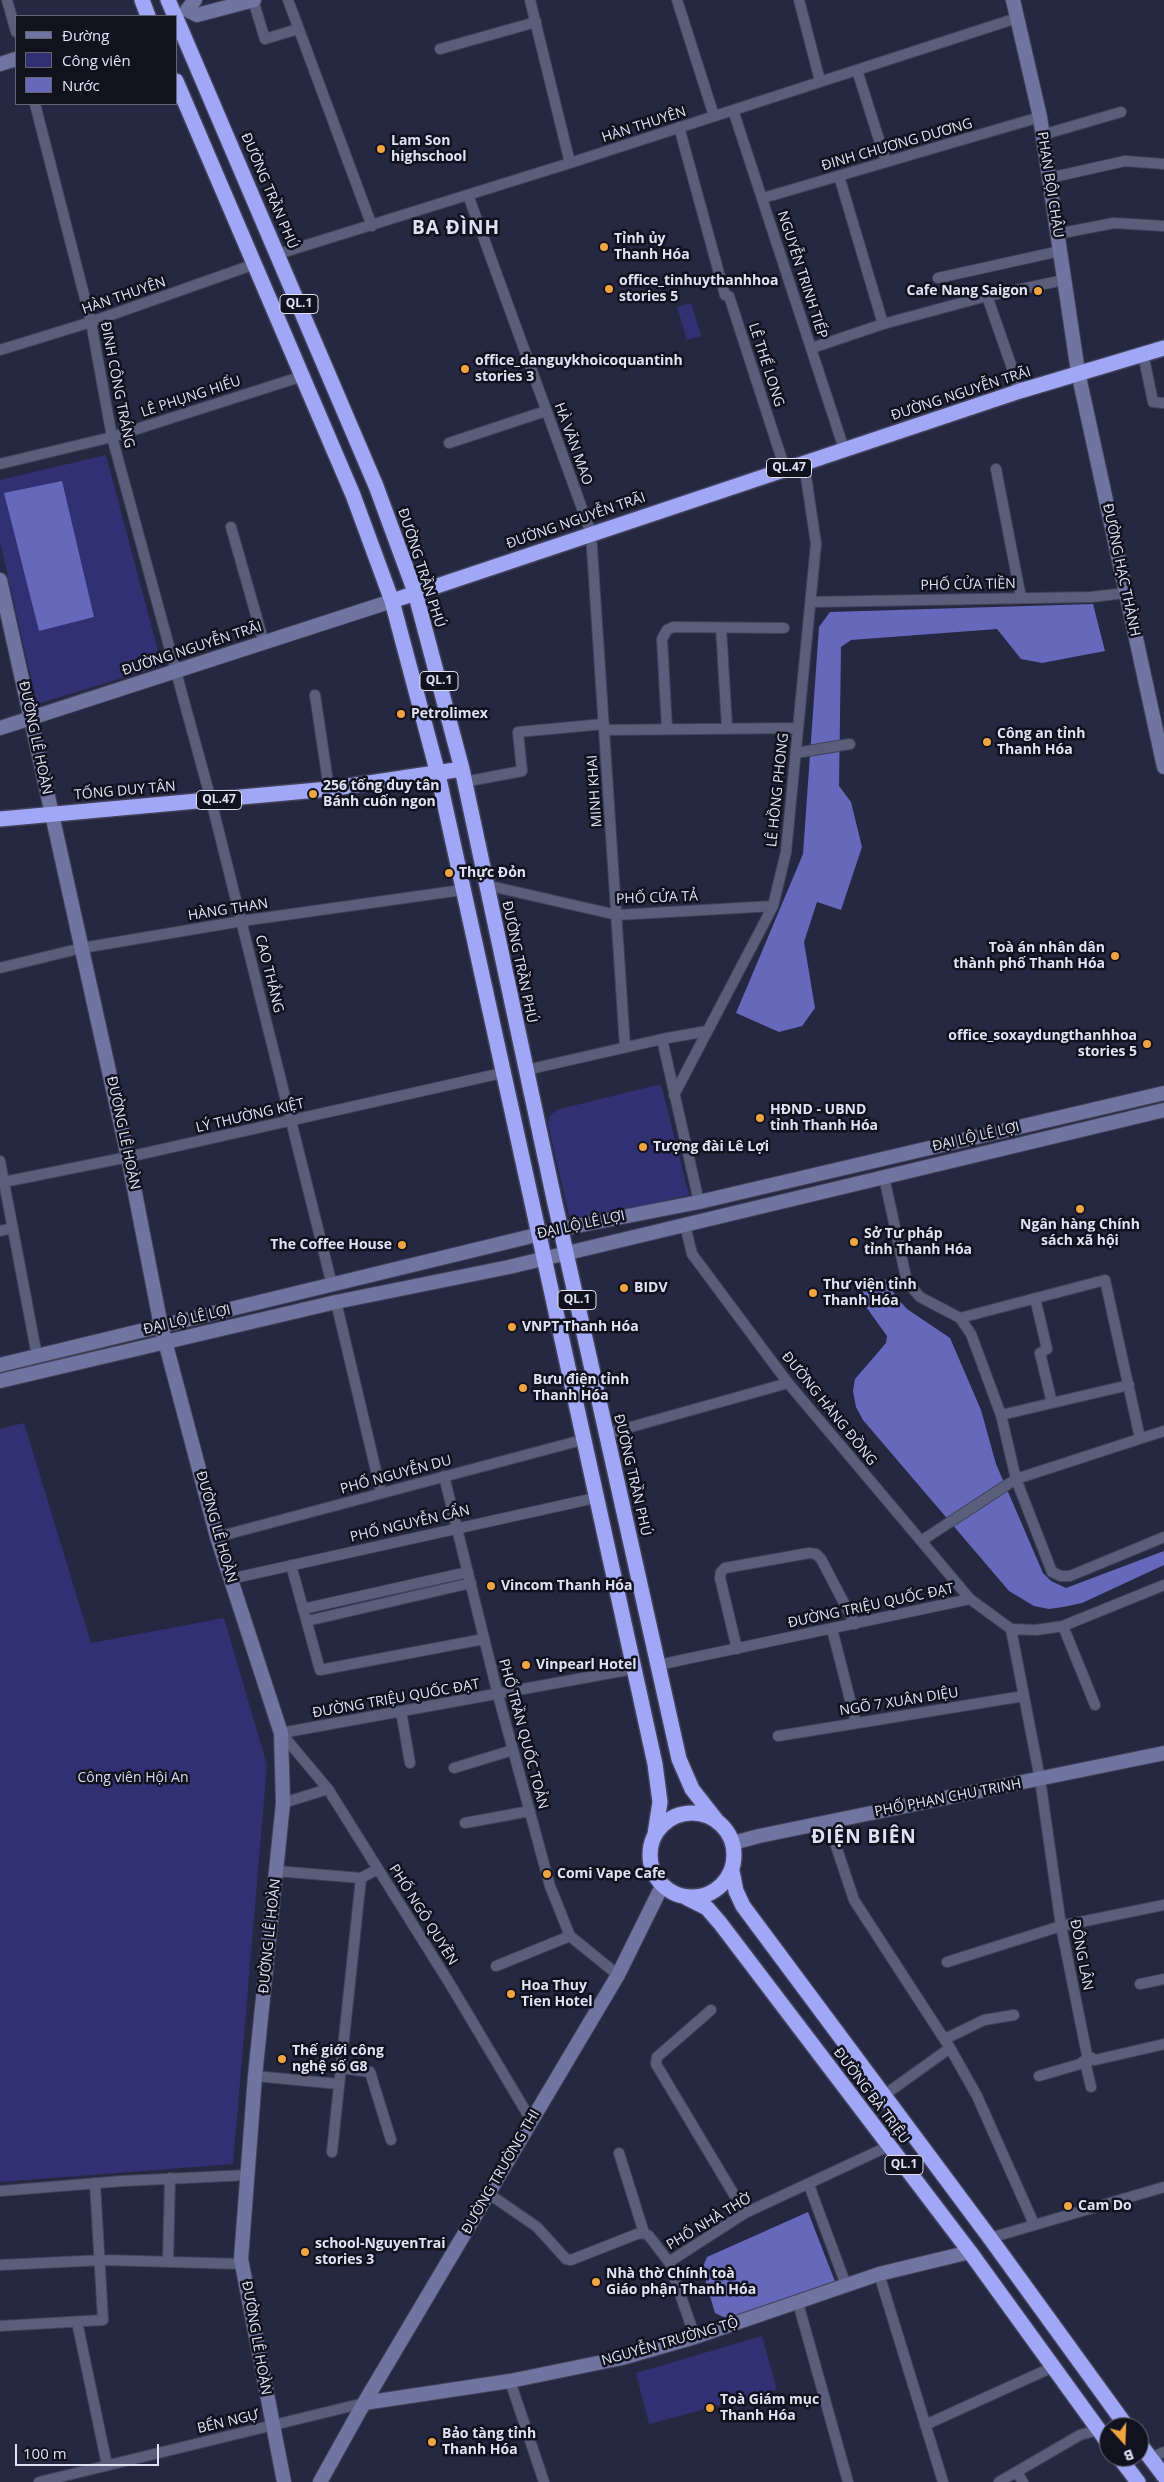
<!DOCTYPE html>
<meta charset="utf-8">
<style>
body{margin:0}
#map{position:relative;width:1164px;height:2482px;overflow:hidden;background:#262842;font-family:"Open Sans",sans-serif}
canvas{display:block}
.legend{position:absolute;left:15px;top:15px;width:162px;height:90px;box-sizing:border-box;background:#11121e;border:1px solid #646573;margin:0;padding:6px 9px;list-style:none;font-size:15px;color:#e0e2f3}
.legend li{display:flex;align-items:center;gap:10px;height:25px}
.legend b{width:25px;border:1px solid #646573}
.north{position:absolute;left:1099px;top:2417px;width:50px;height:50px;box-sizing:border-box;background:#11121e;border:1px solid #646573;border-radius:50%;rotate:160deg;font-size:14px;font-weight:700;line-height:20px;text-align:center;color:#e0e2f3}
.north::after{content:'';display:block;margin:auto;width:18px;height:22px;background:#f1a540;clip-path:polygon(50% 0,100% 100%,50% 72%,0 100%)}
.scale{position:absolute;left:15px;top:2444px;width:144px;height:22px;box-sizing:border-box;border:2px solid #e0e2f3;border-top:0;padding-left:6px;font-size:15px;line-height:18px;white-space:nowrap;color:#e0e2f3;-webkit-text-stroke:4px #11121e;paint-order:stroke}
</style>
<div id="map">
<canvas width="1164" height="2482"></canvas>
<ul class="legend">
<li><b style="height:6px;background:#7074a0"></b>Đường</li>
<li><b style="height:14px;background:#313073"></b>Công viên</li>
<li><b style="height:14px;background:#6568bb"></b>Nước</li>
</ul>
<div class="north">B</div>
<div class="scale">100 m</div>
</div>
<script>
const ctx = document.querySelector('canvas').getContext('2d');
ctx.lineJoin = 'round';
function fill(path, color) { ctx.fillStyle = color; ctx.fill(path, 'evenodd'); }
const shape = rows => new Path2D(rows.map(r => 'M' + r).join(''));
function strokePath(path, color, width, dash) { ctx.strokeStyle = color; ctx.lineWidth = width; ctx.lineCap = dash ? 'butt' : 'round'; ctx.setLineDash(dash || []); ctx.stroke(path); }
function label(font, color, halo, rows, align = 'center') {
  ctx.font = font + ' "Open Sans",sans-serif'; ctx.lineWidth = 5; ctx.setLineDash([]); ctx.textBaseline = 'middle'; ctx.strokeStyle = halo; ctx.fillStyle = color; for (const [text, x, y, turn = 0] of rows) {
    ctx.save(); ctx.translate(x, y); ctx.rotate((+turn || 0) * Math.PI / 180); ctx.textAlign = isNaN(turn) ? turn : align; if (halo) ctx.strokeText(text, 0, 0); ctx.fillText(text, 0, 0); ctx.restore();
  }
}
fill(shape([
 [691,303,701,336,687,340,677,307],
 [106,455,162,666,37,704,0,542,0,480],
 [661,1084,689,1195,583,1220,574,1220,569,1215,548,1124,550,1116,556,1110],
 [24,1423,91,1643,224,1618,267,1765,233,2164,0,2182,0,1429],
 [762,2336,777,2390,649,2424,636,2373]
]), '#313073');
fill(shape([
 [62,481,94,617,39,631,4,493],
 [1093,604,1105,651,1042,663,1021,659,997,629,851,640,841,647,839,786,851,802,862,847,841,910,817,902,804,942,815,1008,802,1026,779,1032,736,1013,803,854,819,627,830,612],
 [872,1277,887,1280,896,1297,907,1309,950,1338,981,1410,996,1464,1043,1573,1051,1581,1066,1588,1164,1551,1164,1565,1082,1603,1063,1607,1049,1609,1034,1606,1009,1591,863,1420,856,1407,853,1391,855,1379,886,1343,887,1336,864,1304,861,1293,866,1281],
 [808,2212,836,2284,728,2319,715,2313,702,2269,707,2257]
]), '#6568bb');
const street = shape([
 [7,0,16,32],
 [253,0,265,39,298,29],
 [288,0,372,226],
 [530,0,570,163],
 [677,0,714,116],
 [799,0,820,81],
 [440,49,536,22],
 [857,70,886,162],
 [35,104,91,322,112,437,211,800,332,1285],
 [733,110,844,449],
 [679,127,725,295,729,296,785,469],
 [1042,135,1121,112],
 [839,176,883,324],
 [1049,178,1125,161,1164,164],
 [468,195,591,533,625,1047],
 [763,198,1040,117],
 [1057,234,1114,223,1164,226],
 [278,254,570,163,1017,18],
 [938,278,1060,251],
 [987,296,1020,391],
 [812,348,883,324,987,296,1064,280],
 [0,350,91,322,255,264],
 [1143,354,1153,402,1164,403],
 [449,443,546,411],
 [0,464,112,437,303,376],
 [996,469,1021,598],
 [231,527,264,643],
 [811,602,1091,597,1126,593],
 [721,628,727,727],
 [315,695,329,789],
 [667,729,662,639,667,630,673,627,784,628],
 [605,730,798,728],
 [796,753,850,744],
 [464,782,522,771,518,732,604,724],
 [486,885,617,915,773,906],
 [0,968,82,948,242,921,462,890],
 [662,1039,699,1202],
 [526,1070,662,1039,707,1031],
 [674,1095,773,906,786,852,816,544,804,463],
 [0,1161,37,1356],
 [884,1177,907,1282,920,1297,960,1318,971,1334,1001,1415,1016,1479,1052,1572,1061,1576,1070,1576,1164,1537],
 [4,1182,128,1157,502,1073],
 [685,1225,692,1254,788,1383,970,1599],
 [0,1231,13,1228],
 [1035,1298,1047,1349,1040,1353,1052,1403],
 [336,1302,381,1492],
 [960,1318,1105,1280,1140,1438],
 [1001,1415,1129,1385],
 [606,1434,788,1383],
 [444,1476,498,1695,550,1886,570,1936,618,1975],
 [217,1537,582,1440],
 [921,1541,1016,1479,1164,1431],
 [291,1565,320,1670,484,1639],
 [230,1579,595,1498],
 [303,1609,468,1572],
 [307,1621,471,1583],
 [1063,1626,1095,1705],
 [832,1629,856,1723],
 [1011,1629,1040,1779,1061,1926,1087,2055,1095,2060,1164,2044],
 [737,1649,720,1578,721,1572,725,1568,809,1553,816,1554,821,1559,855,1624],
 [658,1665,970,1599,1011,1629,1036,1630,1063,1626,1164,1585],
 [401,1711,410,1763],
 [778,1736,1024,1696],
 [454,1768,513,1750],
 [283,1803,328,1789],
 [828,1822,854,1900,950,2048,977,2096,1034,2224],
 [465,1823,530,1811],
 [276,1871,361,1878,378,1869],
 [947,1962,1061,1926,1164,1905],
 [496,1966,570,1936],
 [1140,1984,1164,1979],
 [711,2010,657,2057,656,2064,745,2213],
 [945,2039,984,2020,1014,2015],
 [1090,2058,1086,2066,1091,2087],
 [341,2068,370,2072,391,2140],
 [255,2076,339,2084],
 [1039,2076,1080,2064,1089,2057],
 [883,2096,950,2048],
 [531,2120,450,1984,328,1789,281,1733,633,1669],
 [332,2152,361,1878],
 [619,2153,644,2233],
 [809,2185,846,2285],
 [0,2191,123,2181,248,2175],
 [489,2194,537,2227,566,2259,571,2260,637,2234,644,2233,649,2236,669,2262],
 [990,2238,1164,2187],
 [168,2262,170,2178],
 [0,2265,104,2260,242,2264],
 [879,2274,943,2482],
 [798,2303,848,2482],
 [77,2322,107,2465],
 [0,2326,103,2320,95,2183],
 [695,2337,669,2262,745,2213,889,2146],
 [510,2381,544,2482],
 [925,2425,1053,2367],
 [1151,2458,1164,2452],
 [1017,2473,1023,2482],
 [39,2482,364,2403],
 [999,2482,1080,2435,1098,2430]
]);
const secondary = shape([
 [1013,0,1040,117,1078,372,1164,767],
 [187,10,197,15,254,0],
 [187,10,195,0],
 [0,64,16,59],
 [0,580,128,1157,161,1326,217,1537,281,1733,283,1803,255,2076,241,2259,284,2482],
 [0,728,392,601],
 [0,1365,561,1229,699,1202,1164,1093],
 [0,1381,336,1302,509,1267,1164,1110],
 [733,1843,759,1836,1164,1753],
 [364,2403,510,2381,622,2358,695,2337,879,2274,970,2252],
 [320,2482,364,2403,618,1975,662,1886]
]);
const highway = shape([
 [142,0,148,16],
 [168,0,175,16],
 [176,18,376,486,415,592,462,769,554,1199,679,1759,692,1789,717,1821],
 [176,81,353,495,392,601,438,774,655,1764,660,1802,655,1834],
 [392,601,1020,391,1164,348],
 [0,819,329,789,462,769],
 '650 1855a42 42 0 1 1 84 0a42 42 0 1 1-84 0Z',
 [732,1871,736,1891,743,1906,990,2238,1127,2427],
 [687,1898,707,1908,720,1923,970,2252,1109,2444],
 [1139,2443,1164,2476],
 [1119,2457,1138,2482]
]);
strokePath(street, '#424259', 12);
strokePath(secondary, '#424259', 16);
strokePath(highway, '#424259', 18);
strokePath(street, '#5b5e7b', 10);
strokePath(secondary, '#7074a0', 14);
strokePath(highway, '#a0a7f7', 15);
for (const [x, y, r, color] of [
 [381,149,5,"#f1a540"],
 [604,247,5,"#f1a540"],
 [609,289,5,"#f1a540"],
 [1038,291,5,"#f1a540"],
 [465,369,5,"#f1a540"],
 [401,714,5,"#f1a540"],
 [987,742,5,"#f1a540"],
 [313,794,5,"#f1a540"],
 [449,873,5,"#f1a540"],
 [1115,956,5,"#f1a540"],
 [1147,1044,5,"#f1a540"],
 [760,1118,5,"#f1a540"],
 [643,1147,5,"#f1a540"],
 [1080,1209,5,"#f1a540"],
 [854,1242,5,"#f1a540"],
 [402,1245,5,"#f1a540"],
 [624,1288,5,"#f1a540"],
 [813,1293,5,"#f1a540"],
 [512,1327,5,"#f1a540"],
 [523,1388,5,"#f1a540"],
 [491,1586,5,"#f1a540"],
 [526,1665,5,"#f1a540"],
 [547,1874,5,"#f1a540"],
 [511,1994,5,"#f1a540"],
 [282,2059,5,"#f1a540"],
 [1068,2206,5,"#f1a540"],
 [305,2252,5,"#f1a540"],
 [596,2282,5,"#f1a540"],
 [710,2408,5,"#f1a540"],
 [432,2442,5,"#f1a540"]
]) { const dot = new Path2D(); dot.arc(x, y, r, 0, 2 * Math.PI); ctx.fillStyle = color; ctx.fill(dot); strokePath(dot, '#11121e', 2); }
for (const [x, y, w] of [
 [299,304,38],
 [789,468,45],
 [439,681,38],
 [219,800,45],
 [577,1300,38],
 [904,2165,38]
]) { const box = new Path2D(); box.roundRect(x - w / 2, y - 9.5, w, 19, 4); ctx.fillStyle = '#11121e'; ctx.fill(box); strokePath(box, '#e0e2f3', 1); }
label('bold 12px', '#e0e2f3', null, [
 ["QL.1",299,304],
 ["QL.47",789,468],
 ["QL.1",439,681],
 ["QL.47",219,800],
 ["QL.1",577,1300],
 ["QL.1",904,2165]
]);
label('14px', '#e0e2f3', '#11121e', [
 ["HÀN THUYÊN",644,125,-18],
 ["ĐINH CHƯƠNG DƯƠNG",897,145,-16],
 ["PHAN BỘI CHÂU",1050,185,81],
 ["ĐƯỜNG TRẦN PHÚ",269,191,67],
 ["NGUYỄN TRINH TIẾP",802,275,72],
 ["HÀN THUYÊN",124,296,-19],
 ["LÊ THẾ LONG",766,365,72],
 ["ĐINH CÔNG TRÁNG",117,385,79],
 ["ĐƯỜNG NGUYỄN TRÃI",961,394,-18],
 ["LÊ PHỤNG HIỂU",191,397,-18],
 ["HÀ VĂN MAO",573,444,70],
 ["ĐƯỜNG NGUYỄN TRÃI",576,521,-19],
 ["ĐƯỜNG TRẦN PHÚ",421,568,72],
 ["ĐƯỜNG HẠC THÀNH",1121,570,78],
 ["PHỐ CỬA TIỀN",968,585,-1],
 ["ĐƯỜNG NGUYỄN TRÃI",192,649,-18],
 ["ĐƯỜNG LÊ HOÀN",35,738,78],
 ["LÊ HỒNG PHONG",778,790,-84],
 ["TỐNG DUY TÂN",125,791,-5],
 ["MINH KHAI",595,791,-94],
 ["PHỐ CỬA TẢ",657,898,-2],
 ["HÀNG THAN",228,910,-9],
 ["ĐƯỜNG TRẦN PHÚ",519,962,78],
 ["CAO THẮNG",269,974,76],
 ["LÝ THƯỜNG KIỆT",250,1116,-13],
 ["ĐƯỜNG LÊ HOÀN",123,1133,78],
 ["ĐẠI LỘ LÊ LỢI",976,1137,-13],
 ["ĐẠI LỘ LÊ LỢI",581,1225,-12],
 ["ĐẠI LỘ LÊ LỢI",187,1320,-13],
 ["ĐƯỜNG HÀNG ĐỒNG",829,1409,51],
 ["PHỐ NGUYỄN DU",396,1475,-15],
 ["ĐƯỜNG TRẦN PHÚ",632,1475,77],
 ["PHỐ NGUYỄN CẨN",410,1524,-13],
 ["ĐƯỜNG LÊ HOÀN",216,1527,74],
 ["ĐƯỜNG TRIỆU QUỐC ĐẠT",871,1606,-12],
 ["ĐƯỜNG TRIỆU QUỐC ĐẠT",396,1699,-10],
 ["NGÕ 7 XUÂN DIỆU",899,1702,-9],
 ["PHỐ TRẦN QUỐC TOẢN",523,1734,75],
 ["PHỐ PHAN CHU TRINH",948,1798,-11],
 ["PHỐ NGÔ QUYỀN",423,1915,58],
 ["ĐƯỜNG LÊ HOÀN",270,1936,-84],
 ["ĐÔNG LÂN",1081,1955,79],
 ["ĐƯỜNG BÀ TRIỆU",871,2096,53],
 ["ĐƯỜNG TRƯỜNG THI",501,2172,-60],
 ["PHỐ NHÀ THỜ",709,2222,-31],
 ["ĐƯỜNG LÊ HOÀN",256,2338,80],
 ["NGUYỄN TRƯỜNG TỘ",670,2342,-16],
 ["BẾN NGỰ",228,2422,-13]
]);
label('bold 14px', '#e0e2f3', '#11121e', [
 ["Lam Son",391,141],
 ["highschool",391,157],
 ["Tỉnh ủy",614,239],
 ["Thanh Hóa",614,255],
 ["office_tinhuythanhhoa",619,281],
 ["stories 5",619,297],
 ["Cafe Nang Saigon",1028,291,"right"],
 ["office_danguykhoicoquantinh",475,361],
 ["stories 3",475,377],
 ["Petrolimex",411,714],
 ["Công an tỉnh",997,734],
 ["Thanh Hóa",997,750],
 ["256 tống duy tân",323,786],
 ["Bánh cuốn ngon",323,802],
 ["Thực Đỏn",459,873],
 ["Toà án nhân dân",1105,948,"right"],
 ["thành phố Thanh Hóa",1105,964,"right"],
 ["office_soxaydungthanhhoa",1137,1036,"right"],
 ["stories 5",1137,1052,"right"],
 ["HĐND - UBND",770,1110],
 ["tỉnh Thanh Hóa",770,1126],
 ["Tượng đài Lê Lợi",653,1147],
 ["Ngân hàng Chính",1080,1225,"center"],
 ["sách xã hội",1080,1241,"center"],
 ["Sở Tư pháp",864,1234],
 ["tỉnh Thanh Hóa",864,1250],
 ["The Coffee House",392,1245,"right"],
 ["Thư viện tỉnh",823,1285],
 ["Thanh Hóa",823,1301],
 ["BIDV",634,1288],
 ["VNPT Thanh Hóa",522,1327],
 ["Bưu điện tỉnh",533,1380],
 ["Thanh Hóa",533,1396],
 ["Vincom Thanh Hóa",501,1586],
 ["Vinpearl Hotel",536,1665],
 ["Comi Vape Cafe",557,1874],
 ["Hoa Thuy",521,1986],
 ["Tien Hotel",521,2002],
 ["Thế giới công",292,2051],
 ["nghệ số G8",292,2067],
 ["Cam Do",1078,2206],
 ["school-NguyenTrai",315,2244],
 ["stories 3",315,2260],
 ["Nhà thờ Chính toà",606,2274],
 ["Giáo phận Thanh Hóa",606,2290],
 ["Toà Giám mục",720,2400],
 ["Thanh Hóa",720,2416],
 ["Bảo tàng tỉnh",442,2434],
 ["Thanh Hóa",442,2450]
], 'left');
label('14px', '#d8dbf2', '#11121e', [
 ["Công viên Hội An",133,1778]
]);
ctx.letterSpacing = '1px';
label('bold 19px', '#e0e2f3', '#11121e', [
 ["BA ĐÌNH",456,229],
 ["ĐIỆN BIÊN",864,1838]
]);
ctx.letterSpacing = '0px';
</script>
